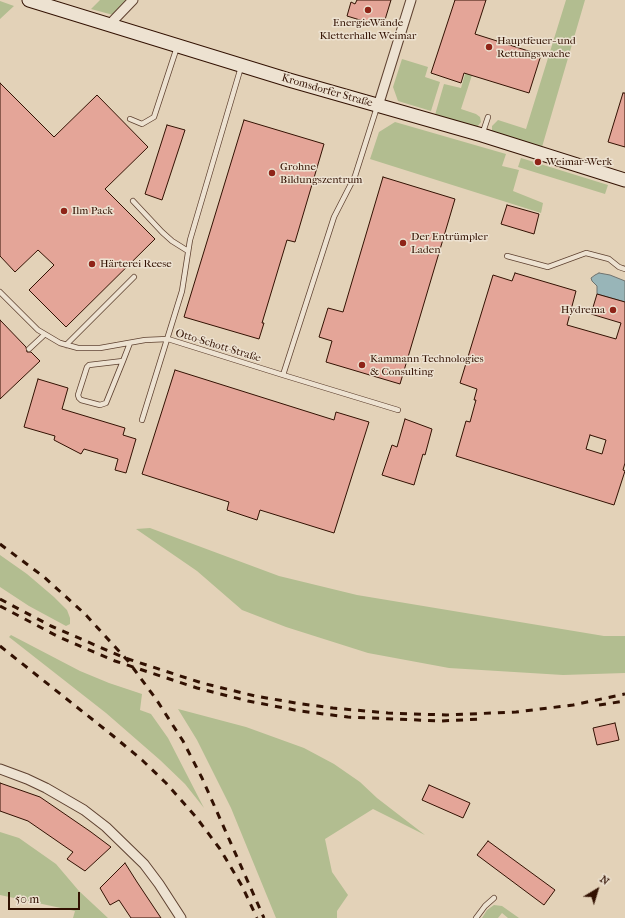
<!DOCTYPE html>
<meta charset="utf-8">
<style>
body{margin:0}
#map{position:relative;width:625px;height:918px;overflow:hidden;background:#e3d2b8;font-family:"IM FELL French Canon",serif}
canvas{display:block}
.north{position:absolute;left:577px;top:870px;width:40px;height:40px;-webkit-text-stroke:3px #ede2d1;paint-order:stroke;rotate:38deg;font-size:11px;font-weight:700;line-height:16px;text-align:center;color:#321102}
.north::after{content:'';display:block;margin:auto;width:14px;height:18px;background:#321102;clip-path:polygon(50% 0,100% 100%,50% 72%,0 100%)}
.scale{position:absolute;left:8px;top:892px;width:72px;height:18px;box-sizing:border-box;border:2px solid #321102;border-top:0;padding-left:5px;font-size:12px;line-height:14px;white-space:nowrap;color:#321102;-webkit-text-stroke:3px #ede2d1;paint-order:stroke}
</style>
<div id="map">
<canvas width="625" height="918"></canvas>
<div class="north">N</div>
<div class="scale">50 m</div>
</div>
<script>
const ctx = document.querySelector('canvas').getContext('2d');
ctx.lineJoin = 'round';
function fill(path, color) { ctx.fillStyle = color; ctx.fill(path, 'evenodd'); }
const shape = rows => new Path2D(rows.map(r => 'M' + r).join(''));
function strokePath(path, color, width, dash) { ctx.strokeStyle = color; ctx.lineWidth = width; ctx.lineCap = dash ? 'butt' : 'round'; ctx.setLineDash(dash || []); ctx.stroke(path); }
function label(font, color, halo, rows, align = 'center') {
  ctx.font = font + ' "IM FELL French Canon",serif'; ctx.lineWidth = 3; ctx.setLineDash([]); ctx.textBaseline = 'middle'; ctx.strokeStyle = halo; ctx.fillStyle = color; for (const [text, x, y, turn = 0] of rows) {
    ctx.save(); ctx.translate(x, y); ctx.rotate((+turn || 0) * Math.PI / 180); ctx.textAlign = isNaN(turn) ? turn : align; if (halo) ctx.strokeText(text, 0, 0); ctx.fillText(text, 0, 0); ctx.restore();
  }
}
fill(shape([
 [100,0,133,0,117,16,91,9],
 [566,0,585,0,542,147,492,132,492,126,498,120,526,129],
 [0,1,14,6,0,19],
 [402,59,428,67,425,77,440,82,431,111,398,101,393,87],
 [466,71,472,75,461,109,476,114,480,117,481,122,477,127,435,115,444,84,461,88],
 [395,122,506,154,502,166,519,170,513,191,543,203,541,213,370,159,379,132],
 [521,158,608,185,605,194,518,167],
 [150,528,279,576,357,595,604,636,625,636,625,673,563,675,449,668,368,653,286,627,242,610,197,571,136,529],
 [0,555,27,574,54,597,67,610,70,618,70,624,66,626,29,606,0,587],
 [11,635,80,671,109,683,142,694,140,710,151,714,168,738,204,808,185,784,160,760,106,713,9,637],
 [178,709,246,727,304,748,334,764,360,782,377,798,425,835,373,809,325,839,332,872,348,895,337,911,337,918,276,918,231,808,197,740],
 [0,832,19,838,56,864,79,891,108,918,73,918,75,911,0,895],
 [494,905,502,906,519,918,508,918,502,913,498,918,482,918,487,910]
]), '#b2bd90');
const water = shape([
 [599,273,610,275,625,281,625,302,597,294,597,286,592,281,591,278,595,275,599,273]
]);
fill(water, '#98b5b8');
strokePath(water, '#6f736f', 1);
const building = shape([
 [357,0,391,0,384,23,374,20,373,24,347,16,351,2,355,4,357,0],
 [455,0,486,0,475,34,541,55,529,93,464,73,461,83,431,73,455,0],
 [0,83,54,137,97,95,148,147,105,189,155,239,66,327,29,290,54,265,38,250,15,272,0,256,0,83],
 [623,93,625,93,625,147,608,142,623,93],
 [244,120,324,144,295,242,287,240,262,323,264,323,259,339,184,317,244,120],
 [167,125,185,130,162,200,145,194,167,125],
 [383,177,455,199,400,384,326,362,332,341,319,337,328,308,343,312,383,177],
 [507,205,539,214,534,234,501,224,507,205],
 [515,273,576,291,567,325,616,339,621,323,591,314,597,294,625,302,625,463,623,470,625,471,614,505,456,456,466,421,470,422,476,400,474,400,477,389,460,383,493,275,512,281,515,273],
 [590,435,606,440,602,454,586,449,590,435],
 [0,320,26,347,27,352,31,352,40,361,0,399,0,320],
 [175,370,334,420,336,412,369,422,334,533,260,510,257,520,227,510,229,502,142,474,175,370],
 [38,379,68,388,62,409,125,428,123,435,136,439,126,473,115,470,118,459,84,449,81,454,54,440,55,436,24,427,38,379],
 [405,419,432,429,425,455,423,454,414,485,382,475,392,445,397,447,405,419],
 [615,723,619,740,597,745,593,728,615,723],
 [0,783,40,797,91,832,111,847,85,871,67,859,73,852,28,821,0,811,0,783],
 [429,785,470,803,463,818,422,800,429,785],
 [488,841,555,890,544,905,477,855,488,841],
 [125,863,137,882,161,918,131,918,119,900,110,905,100,888,125,863]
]);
fill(building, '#e4a598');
strokePath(building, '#321102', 1);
const lane = shape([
 [130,119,142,124,154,117,177,47],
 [482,135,488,117],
 [133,201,162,232,172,241,188,251],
 [507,256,548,267,586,253,609,259,619,267,625,269],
 [0,292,38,330,60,343,78,348,100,348,145,340,168,339,283,375,334,217,355,176,377,107],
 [66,345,134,277],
 [29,349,44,335],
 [123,361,89,365,87,367,78,395,79,398,81,400,100,405,106,403,123,361,130,343],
 [283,375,398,410],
 [142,420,182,291,190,240,241,67],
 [476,918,485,906,494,898]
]);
const street = shape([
 [109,25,133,0],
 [378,106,411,0],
 [0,769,27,779,46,788,84,810,106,827,144,864,159,884,181,918]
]);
const secondary = shape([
 [29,0,289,80,482,135,625,180]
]);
strokePath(lane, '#5e4130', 6);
strokePath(street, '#5e4130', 11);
strokePath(secondary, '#321102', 15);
strokePath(lane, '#ede2d1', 4.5);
strokePath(street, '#ede2d1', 9);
strokePath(secondary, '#ede2d1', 13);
strokePath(shape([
 [0,544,44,577,85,614,128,661,156,699,183,741,202,778,264,918],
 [0,599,51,626,125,658,202,683,255,696,302,704,333,708,388,713,446,715,516,712,573,705,625,694],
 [0,606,59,637,115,661,197,688,248,701,300,711,348,717,440,721,482,719],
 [0,646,112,735,142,760,166,783,196,817,220,849,242,886,257,918],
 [599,705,625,701]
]), '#321102', 3, [7, 7]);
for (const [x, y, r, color] of [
 [368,10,4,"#8f2418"],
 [489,47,4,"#8f2418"],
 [538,162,4,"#8f2418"],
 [272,173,4,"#8f2418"],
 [64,211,4,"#8f2418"],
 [403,243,4,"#8f2418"],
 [92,264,4,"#8f2418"],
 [613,310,4,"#8f2418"],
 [362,365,4,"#8f2418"]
]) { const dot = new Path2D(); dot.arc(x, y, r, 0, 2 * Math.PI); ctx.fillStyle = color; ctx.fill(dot); strokePath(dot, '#ede2d1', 1.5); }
label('11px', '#321102', '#ede2d1', [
 ["EnergieWände",368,23,"center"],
 ["Kletterhalle Weimar",368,36,"center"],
 ["Hauptfeuer- und",497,41],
 ["Rettungswache",497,54],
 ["Weimar-Werk",546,162],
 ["Grohne",280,167],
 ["Bildungszentrum",280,180],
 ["Ilm Pack",72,211],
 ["Der Entrümpler",411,237],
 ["Laden",411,250],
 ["Härterei Reese",100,264],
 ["Hydrema",605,310,"right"],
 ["Kammann Technologies",370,359],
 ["& Consulting",370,372]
], 'left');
label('11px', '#321102', '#ede2d1', [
 ["Kromsdorfer Straße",327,91,16],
 ["Otto-Schott-Straße",218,346,17]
]);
</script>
